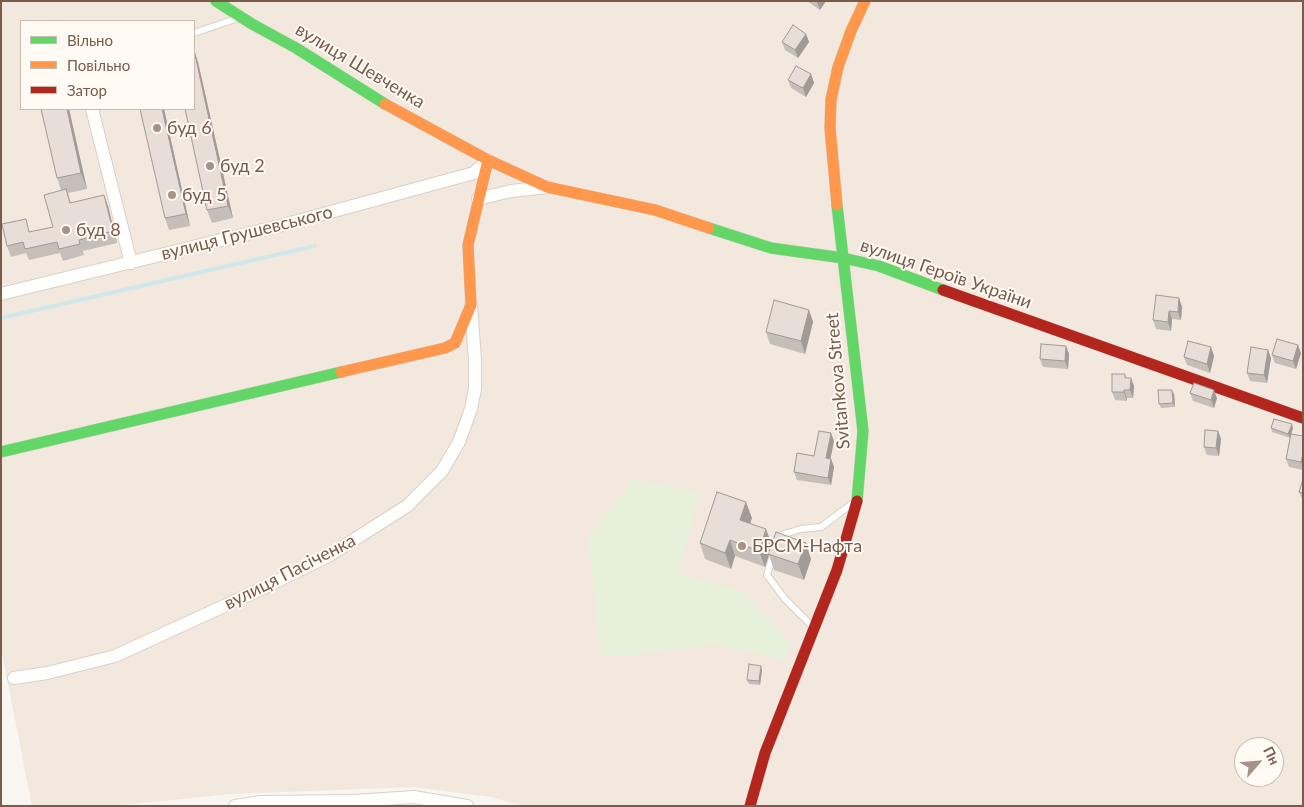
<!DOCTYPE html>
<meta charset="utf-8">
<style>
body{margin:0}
#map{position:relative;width:1304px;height:807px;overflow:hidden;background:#f9f5f0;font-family:Lato,sans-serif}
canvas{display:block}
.frame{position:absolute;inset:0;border:2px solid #7a5c4d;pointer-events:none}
.legend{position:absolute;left:20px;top:20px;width:175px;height:90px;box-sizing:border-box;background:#fffaf3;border:1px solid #cabbb1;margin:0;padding:6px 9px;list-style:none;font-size:15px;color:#7a5c4d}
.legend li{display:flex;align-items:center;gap:10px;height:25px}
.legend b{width:25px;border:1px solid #cabbb1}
.north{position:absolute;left:1234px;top:737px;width:50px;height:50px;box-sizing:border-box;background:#fffaf3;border:1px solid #cabbb1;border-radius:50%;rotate:63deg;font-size:14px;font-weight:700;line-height:20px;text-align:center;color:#7a5c4d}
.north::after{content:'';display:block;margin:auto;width:18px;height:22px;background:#a69286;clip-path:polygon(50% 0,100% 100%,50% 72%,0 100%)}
</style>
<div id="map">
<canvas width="1304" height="807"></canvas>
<div class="frame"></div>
<ul class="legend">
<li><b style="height:6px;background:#63d668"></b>Вільно</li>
<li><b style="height:6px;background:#ff974d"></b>Повільно</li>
<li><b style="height:6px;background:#b3261e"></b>Затор</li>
</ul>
<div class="north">Пн</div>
</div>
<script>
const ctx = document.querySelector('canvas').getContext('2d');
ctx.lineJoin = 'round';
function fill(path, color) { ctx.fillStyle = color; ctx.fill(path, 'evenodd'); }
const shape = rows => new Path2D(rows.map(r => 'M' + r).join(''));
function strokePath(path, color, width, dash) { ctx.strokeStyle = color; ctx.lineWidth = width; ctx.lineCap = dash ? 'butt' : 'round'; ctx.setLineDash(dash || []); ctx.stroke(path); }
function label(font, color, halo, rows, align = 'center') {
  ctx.font = font + ' Lato,sans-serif'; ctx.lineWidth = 4; ctx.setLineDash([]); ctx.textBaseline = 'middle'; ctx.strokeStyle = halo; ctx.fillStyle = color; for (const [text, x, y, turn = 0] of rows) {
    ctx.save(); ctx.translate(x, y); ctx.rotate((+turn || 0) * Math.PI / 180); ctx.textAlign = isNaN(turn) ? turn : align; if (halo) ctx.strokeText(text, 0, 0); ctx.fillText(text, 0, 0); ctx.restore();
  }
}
fill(shape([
 [1,1,1303,1,1303,806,521,806,491,797,414,787,231,794,112,806,32,806,1,648],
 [21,21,194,21,194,109,21,109],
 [1244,747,1274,747,1274,777,1244,777]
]), '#f2e8de');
fill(shape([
 [633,479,700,493,678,573,742,591,792,644,785,660,714,644,634,655,601,656,588,539]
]), '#e7f0db');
strokePath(shape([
 [1,318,315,246]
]), '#d0e8ea', 4);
const lane = shape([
 [194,33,238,18],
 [778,541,781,535,801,529,821,527,853,503],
 [773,555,767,575,785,599,813,627]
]);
const street = shape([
 [92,109,131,263],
 [478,199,511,191,547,187],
 [1,294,283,225,474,173,488,160],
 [14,678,47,673,115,656,259,590,330,555,407,506,442,471,459,442,471,409,475,389,475,360,471,305],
 [235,806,261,802,353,801,414,797,467,806]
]);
const fast = shape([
 [216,1,252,24,296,48,385,104],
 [837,205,863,431,857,501],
 [709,228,771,248,843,258,879,266,943,290],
 [1,452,341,372]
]);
const slow = shape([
 [385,104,488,160,547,187,655,210,709,228],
 [837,205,830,128,831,100,838,67,851,31,865,1],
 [341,372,445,348,455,343,471,305,468,245,488,160]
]);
const jam = shape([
 [943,290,1303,418],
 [750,806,765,753,837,570,857,501]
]);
strokePath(lane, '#d7d1cb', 8);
strokePath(street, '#d7d1cb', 14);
strokePath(fast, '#d9d2cb', 12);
strokePath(slow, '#d9d2cb', 12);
strokePath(jam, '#d9d2cb', 12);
strokePath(lane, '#fefefd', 6);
strokePath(street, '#fefefd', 12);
strokePath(fast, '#63d668', 11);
strokePath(slow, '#ff974d', 11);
strokePath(jam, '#b3261e', 11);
fill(shape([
 [807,1,826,1,820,10],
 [806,34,809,42,798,58,785,50,782,42],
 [198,62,233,218,212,223,207,210],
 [811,74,814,83,806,97,791,88,788,80],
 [69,109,87,189,68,193,71,203,108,206,117,243,83,251,84,255,63,261,60,253,29,260,26,253,11,257,7,246,31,232,53,227,61,190,57,178],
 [164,109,190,226,169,230,165,218],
 [1179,298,1182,307,1181,320,1172,319,1171,331,1156,329,1153,320],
 [809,310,813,322,805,354,770,344,766,332],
 [1066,346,1069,354,1068,369,1043,367,1040,359],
 [1211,347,1214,356,1210,373,1187,365,1184,357],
 [1268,350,1271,358,1267,383,1250,381,1247,373],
 [1301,353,1296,369,1275,363,1272,355],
 [1125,374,1126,378,1134,386,1133,398,1127,398,1127,401,1115,400,1112,392],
 [1190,393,1217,398,1214,408,1193,401],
 [1174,394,1175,407,1161,408,1159,404],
 [1271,428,1293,428,1291,434,1303,436,1303,470,1289,467,1286,459,1290,438,1272,432],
 [1218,431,1221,439,1219,456,1207,455,1204,447],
 [834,441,830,459,831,459,834,467,831,485,797,480,794,472],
 [1303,479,1303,501,1299,492],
 [752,518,750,523,772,544,811,559,804,580,774,570,769,555,765,567,735,556,731,569,705,559,700,543],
 [762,670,760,685,749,684,747,680]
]), '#c6bfb9');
fill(shape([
 [817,1,826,1,820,10,817,2],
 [806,34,809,42,798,58,795,50],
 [194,50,198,62,233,218,228,206],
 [811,74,814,83,806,97,803,88],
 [67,109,69,109,87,189,81,173],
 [162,109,164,109,190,226,186,214],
 [104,195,108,206,117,243,113,231],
 [1179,298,1182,307,1181,320,1178,312],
 [809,310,813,322,805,354,801,341],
 [1169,311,1172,319,1171,331,1168,322],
 [1298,345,1301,353,1296,369,1293,361],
 [1066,346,1069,354,1068,369,1065,361],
 [1211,347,1214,356,1210,373,1207,364],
 [1268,350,1271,358,1267,383,1264,375],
 [1131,378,1134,386,1133,398,1130,390],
 [1124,390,1127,398,1127,401,1124,392],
 [1172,390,1174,394,1175,407,1173,403],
 [1214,390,1217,398,1214,408,1211,400],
 [1292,424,1293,428,1290,438,1288,434],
 [1218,431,1221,439,1219,456,1216,448],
 [831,433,834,441,829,466,826,458],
 [1303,453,1303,467,1301,462],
 [831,459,834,467,831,485,828,478],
 [746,502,752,518,746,536,740,520],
 [766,529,772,545,765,567,759,551],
 [730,540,735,556,731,569,725,553],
 [806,543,811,559,804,580,798,564],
 [761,666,762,670,760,685,759,681]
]), '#a19b96');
const building = shape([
 [793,25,806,34,795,50,782,42,793,25],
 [194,50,228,206,207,210,185,109,194,109,194,50],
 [796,66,811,74,803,88,788,80,796,66],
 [41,109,67,109,81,173,57,178,41,109],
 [140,109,162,109,186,214,165,218,140,109],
 [66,189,70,203,104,195,113,231,79,240,80,244,59,249,57,242,25,249,23,242,7,246,2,224,26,219,29,232,53,227,44,195,66,189],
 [1156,295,1179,298,1178,312,1169,311,1168,322,1153,320,1156,295],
 [774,300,809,310,801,341,766,332,774,300],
 [1277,339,1298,345,1293,361,1272,355,1277,339],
 [1188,341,1211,347,1207,364,1184,357,1188,341],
 [1041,344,1066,346,1065,361,1040,359,1041,344],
 [1251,347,1268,350,1264,375,1247,373,1251,347],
 [1112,374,1125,374,1125,378,1131,378,1130,390,1124,390,1124,392,1112,392,1112,374],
 [1194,383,1214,390,1211,400,1190,393,1194,383],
 [1158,390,1172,390,1173,403,1159,404,1158,390],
 [1274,419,1292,424,1288,434,1271,428,1274,419],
 [1205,430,1218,431,1216,448,1204,447,1205,430],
 [819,431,831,433,826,458,831,459,828,478,794,472,797,453,814,456,819,431],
 [1291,434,1303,436,1303,453,1301,462,1286,459,1291,434],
 [1303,479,1303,493,1299,492,1303,479],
 [717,492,746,502,740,520,766,529,759,551,730,540,725,553,700,543,717,492],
 [776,532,806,543,798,564,768,554,776,532],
 [749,664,761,666,759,681,747,680,749,664]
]);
fill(building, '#e6ded7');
strokePath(building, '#a19b96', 1);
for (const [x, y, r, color] of [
 [157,128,5,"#a69286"],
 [210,166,5,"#a69286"],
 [172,195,5,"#a69286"],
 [66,230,5,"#a69286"],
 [742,546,5,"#a69286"]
]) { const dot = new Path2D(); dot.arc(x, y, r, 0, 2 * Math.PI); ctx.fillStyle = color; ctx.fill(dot); strokePath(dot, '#fffaf3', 2); }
label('18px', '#7a5c4d', '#fffaf3', [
 ["вулиця Шевченка",360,66,31],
 ["вулиця Грушевського",247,233,-14],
 ["вулиця Героїв України",946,274,19],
 ["Svitankova Street",838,381,-95],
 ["вулиця Пасіченка",290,572,-27]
]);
label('18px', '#7a5c4d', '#fffaf3', [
 ["буд 6",167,128],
 ["буд 2",220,166],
 ["буд 5",182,195],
 ["буд 8",76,230],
 ["БРСМ-Нафта",752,546]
], 'left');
</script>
